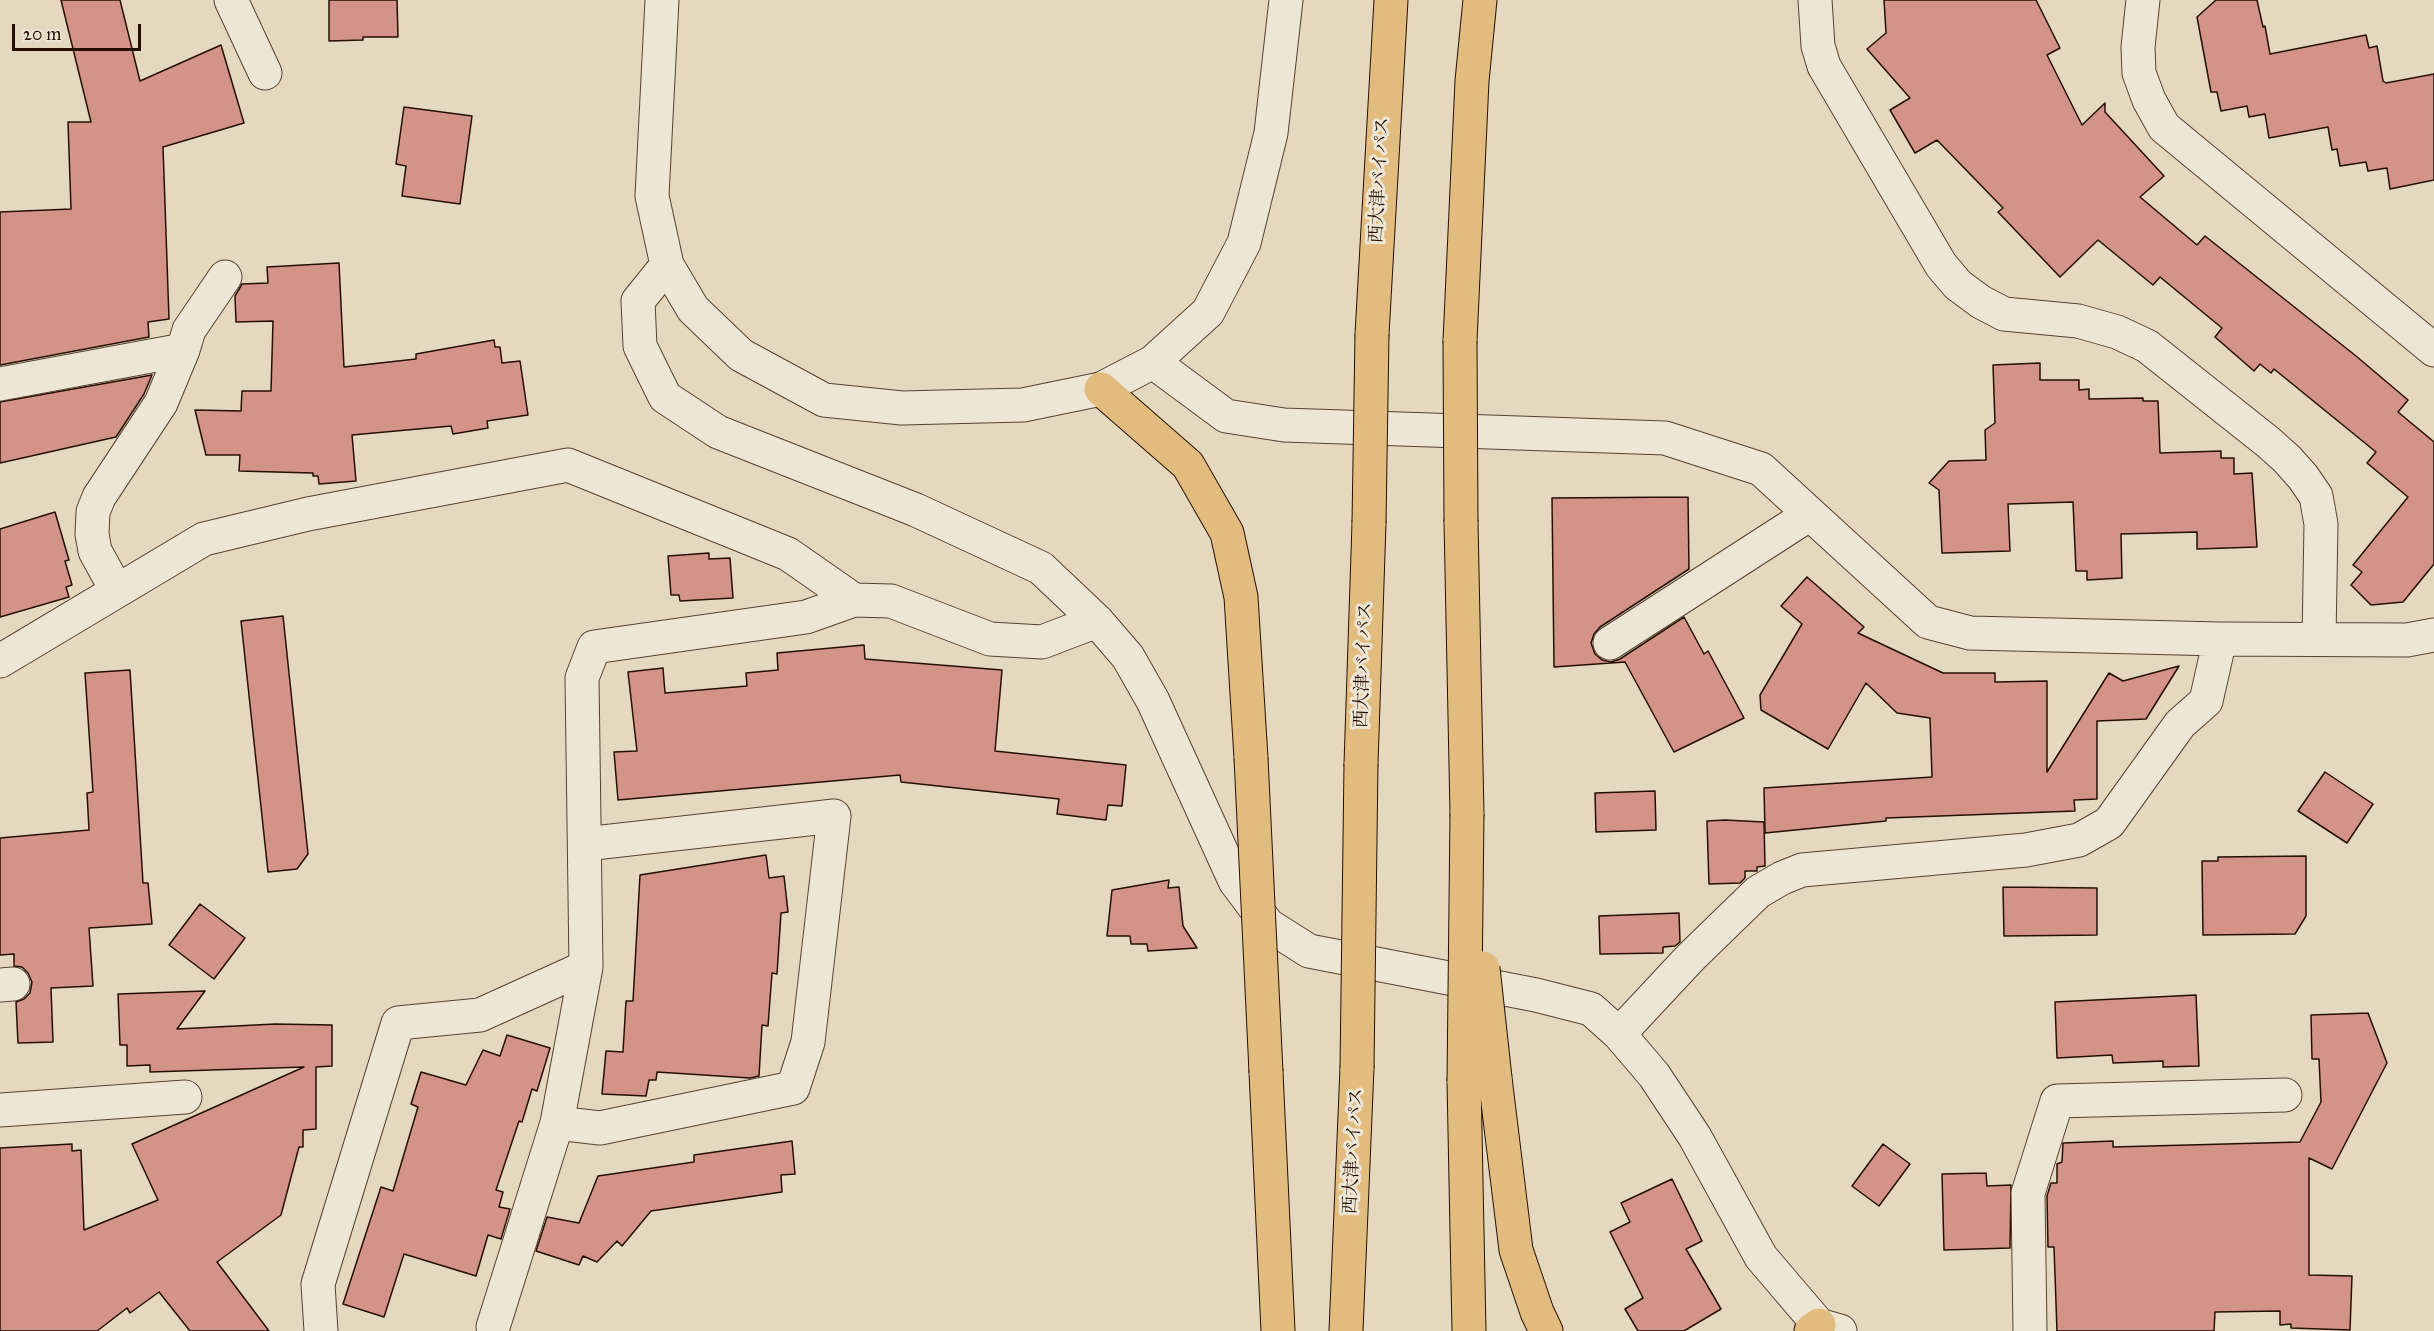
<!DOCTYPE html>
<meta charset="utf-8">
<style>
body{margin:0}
#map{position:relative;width:2434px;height:1331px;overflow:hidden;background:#e4d8be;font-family:"IM FELL Great Primer",serif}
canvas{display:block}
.scale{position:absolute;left:12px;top:24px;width:129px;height:27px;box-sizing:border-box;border:3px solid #260f00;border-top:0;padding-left:8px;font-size:18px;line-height:21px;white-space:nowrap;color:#260f00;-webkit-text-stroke:4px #ede6d5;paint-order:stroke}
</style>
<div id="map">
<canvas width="2434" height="1331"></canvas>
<div class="scale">20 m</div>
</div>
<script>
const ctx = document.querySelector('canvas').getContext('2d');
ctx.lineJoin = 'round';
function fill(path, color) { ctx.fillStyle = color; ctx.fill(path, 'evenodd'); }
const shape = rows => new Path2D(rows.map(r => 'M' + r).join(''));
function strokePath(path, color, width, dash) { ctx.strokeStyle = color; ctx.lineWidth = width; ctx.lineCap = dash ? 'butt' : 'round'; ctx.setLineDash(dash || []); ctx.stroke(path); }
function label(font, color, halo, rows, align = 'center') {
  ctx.font = font + ' "IM FELL Great Primer","Noto Serif JP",serif'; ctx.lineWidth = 6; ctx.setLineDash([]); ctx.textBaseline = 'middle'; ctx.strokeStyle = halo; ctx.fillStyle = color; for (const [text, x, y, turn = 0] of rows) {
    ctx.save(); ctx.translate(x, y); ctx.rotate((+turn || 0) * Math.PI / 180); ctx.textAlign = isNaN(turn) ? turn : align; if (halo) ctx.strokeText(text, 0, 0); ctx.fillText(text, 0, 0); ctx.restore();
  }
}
const building = shape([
 [61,0,120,0,140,81,221,45,244,123,163,147,169,319,148,322,149,337,0,365,0,212,71,209,68,122,91,122,61,0],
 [329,0,397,0,398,37,363,37,363,40,329,41,329,0],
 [1884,0,2036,0,2060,48,2047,55,2082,125,2105,103,2105,112,2164,176,2140,197,2197,245,2205,236,2356,356,2408,400,2398,412,2434,442,2434,564,2403,602,2371,605,2351,585,2362,572,2353,565,2408,497,2367,463,2376,452,2274,369,2271,373,2260,364,2254,371,2215,337,2222,328,2160,277,2153,285,2098,240,2060,277,1998,212,2003,208,1937,140,1915,153,1890,110,1910,98,1867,49,1886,33,1884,0],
 [2216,0,2257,0,2263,27,2265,26,2270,54,2366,35,2369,48,2377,46,2383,81,2386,83,2434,74,2434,180,2390,189,2387,168,2368,171,2366,162,2340,166,2337,149,2332,150,2328,127,2269,138,2265,114,2249,117,2247,106,2221,111,2217,92,2211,92,2197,17,2216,0],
 [404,107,472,116,460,204,402,196,406,166,396,164,404,107],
 [339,263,344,367,416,359,416,354,494,340,495,347,500,347,502,363,520,361,528,415,487,421,488,428,453,434,451,426,352,435,356,481,319,484,318,476,313,476,313,473,239,471,240,455,206,455,195,410,241,411,242,391,271,391,273,321,236,322,235,296,242,284,268,283,267,267,339,263],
 [2040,363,2040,380,2079,380,2079,390,2089,389,2089,399,2143,398,2143,401,2158,401,2160,453,2221,451,2221,458,2234,458,2234,474,2252,473,2257,547,2197,549,2197,532,2121,534,2122,578,2087,580,2087,571,2076,571,2073,502,2008,504,2010,551,1942,553,1939,490,1929,483,1949,461,1986,460,1985,430,1995,423,1993,365,2040,363],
 [152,375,144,394,116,437,0,463,0,402,152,375],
 [1688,497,1689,569,1600,627,1594,634,1591,643,1595,654,1602,660,1611,662,1620,659,1684,617,1704,654,1708,651,1744,718,1674,752,1625,662,1554,667,1552,498,1688,497],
 [55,512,69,560,65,561,72,585,66,587,69,597,0,617,0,529,55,512],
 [709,553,709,559,730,558,733,598,680,601,679,595,671,595,668,556,709,553],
 [1807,577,1864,627,1858,633,1943,673,1995,673,1995,682,2047,681,2047,772,2109,673,2123,681,2179,666,2146,719,2097,721,2097,799,2074,800,2075,811,1886,818,1886,821,1765,833,1764,788,1932,777,1930,718,1897,713,1866,683,1828,749,1761,710,1760,695,1802,624,1781,606,1807,577],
 [283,616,308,854,297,869,268,872,241,621,283,616],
 [864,645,865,659,1002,670,995,751,1126,765,1122,806,1108,805,1106,820,1057,814,1059,799,901,782,900,775,618,800,614,752,637,751,628,672,663,668,665,693,747,686,746,673,778,670,777,653,864,645],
 [130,670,143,883,148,883,152,924,89,928,93,986,51,988,53,1042,18,1043,16,1002,24,999,30,993,32,982,28,973,22,967,14,966,14,954,0,955,0,838,89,830,87,793,93,792,85,673,130,670],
 [2325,772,2373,804,2347,843,2298,811,2325,772],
 [1655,791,1656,830,1596,832,1595,793,1655,791],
 [1725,820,1764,822,1765,866,1757,867,1757,871,1745,871,1745,878,1740,883,1709,884,1707,821,1725,820],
 [766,855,769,878,784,876,788,912,781,913,777,974,772,973,768,1026,762,1025,759,1076,750,1078,657,1072,656,1080,649,1080,646,1096,602,1094,606,1051,623,1052,626,1001,633,1001,640,875,766,855],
 [2306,856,2306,916,2295,934,2203,935,2202,861,2218,861,2218,857,2306,856],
 [1169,880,1168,888,1179,887,1183,926,1197,948,1148,951,1147,944,1131,944,1130,936,1107,936,1112,890,1169,880],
 [2003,887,2097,888,2097,935,2004,936,2003,887],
 [200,904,245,938,214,979,169,945,200,904],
 [1679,913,1680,942,1675,946,1663,947,1663,953,1600,954,1599,916,1679,913],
 [205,991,177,1029,275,1024,332,1025,332,1066,316,1067,316,1129,303,1130,303,1147,299,1147,281,1215,217,1262,269,1331,190,1331,159,1292,130,1313,127,1308,97,1331,0,1331,0,1148,72,1144,72,1151,81,1150,84,1230,158,1200,132,1144,304,1067,150,1072,150,1065,127,1066,127,1045,120,1045,118,994,205,991],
 [2196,995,2199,1066,2163,1067,2163,1061,2113,1063,2112,1055,2057,1058,2055,1002,2196,995],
 [2368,1013,2387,1063,2332,1169,2309,1158,2309,1275,2352,1276,2350,1330,2291,1328,2291,1324,2280,1325,2280,1311,2215,1312,2214,1331,2057,1331,2054,1247,2048,1247,2047,1196,2051,1183,2057,1183,2057,1164,2062,1162,2063,1143,2113,1141,2113,1147,2300,1142,2321,1102,2319,1059,2312,1059,2311,1015,2368,1013],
 [507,1035,550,1048,537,1091,532,1089,522,1122,519,1121,496,1190,503,1192,499,1207,510,1209,501,1239,488,1235,476,1276,404,1254,384,1317,343,1304,381,1187,393,1191,418,1107,411,1104,421,1072,466,1085,483,1050,500,1056,507,1035],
 [792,1141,795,1174,781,1175,782,1192,651,1211,622,1246,617,1241,597,1262,583,1256,579,1265,536,1251,547,1217,579,1223,598,1176,694,1162,694,1155,792,1141],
 [1883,1144,1910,1164,1879,1206,1852,1186,1883,1144],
 [1986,1173,1987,1186,2011,1185,2010,1248,1944,1250,1942,1174,1986,1173],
 [1672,1179,1702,1241,1686,1249,1721,1309,1684,1331,1638,1331,1625,1309,1643,1298,1610,1232,1630,1222,1621,1203,1672,1179]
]);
fill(building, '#d39389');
strokePath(building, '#260f00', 1.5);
const minor = shape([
 [231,0,265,73],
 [662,0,652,196,667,265,693,309,741,355,824,400,902,408,1023,405,1101,389,1153,362,1208,312,1244,243,1271,133,1286,0],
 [1815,0,1818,46,1824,66,1941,265,1958,285,1981,302,2004,314,2078,321,2117,332,2147,346,2268,442,2287,459,2303,477,2316,496,2321,524,2319,639],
 [2143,0,2138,47,2139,73,2149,100,2164,127,2434,350],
 [667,265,638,301,640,346,665,397,718,432,916,510,1041,568,1097,621,1128,657,1153,701,1235,881,1268,925,1309,951,1536,995,1591,1009,1619,1034,1654,1075,1695,1137,1761,1257,1819,1325,1840,1331],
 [1153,362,1226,416,1284,425,1665,438,1761,469,1928,622,1970,633,2220,639,2407,640,2434,635],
 [0,384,183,350],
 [117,591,95,551,92,534,93,512,99,497,161,403,183,350,189,330,225,277],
 [1610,643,1810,514],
 [0,661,204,539,308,514,568,465,788,554,854,600],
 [0,985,13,984],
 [1619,1034,1691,957,1758,892,1782,878,1802,870,2026,850,2079,840,2109,823,2180,724,2206,701,2220,639],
 [0,1110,185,1097],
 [557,1123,600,1128,793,1088,808,1042,834,816,585,844],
 [493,1327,557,1123,586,967],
 [321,1331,318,1284,398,1023,480,1015,586,967,582,678,594,647,806,617,854,600,891,601,990,639,1042,642,1097,621],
 [2030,1331,2028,1193,2057,1101,2285,1095]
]);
const highway = shape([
 [1372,334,1391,0],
 [1460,341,1472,81,1480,0],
 [1101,389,1188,465,1227,533,1241,597,1251,758],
 [1461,522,1467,814],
 [1361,764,1369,523],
 [1266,1072,1278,1331],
 [1495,1078,1516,1250,1537,1312,1546,1331],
 [1464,1081,1469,1331],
 [1346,1331,1357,1068],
 [1811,1331,1819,1325]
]);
strokePath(minor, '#564130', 35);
strokePath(highway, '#260f00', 35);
strokePath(minor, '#ede6d5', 33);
strokePath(highway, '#e2bc7f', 33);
const highwayBridge = shape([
 [1460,341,1461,522],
 [1369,523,1372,334],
 [1251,758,1266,1072],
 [1483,968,1495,1078],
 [1357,1068,1361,764],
 [1464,1081,1467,814]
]);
strokePath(highwayBridge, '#260f00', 35, []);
strokePath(highwayBridge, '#e2bc7f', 33);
label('18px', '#260f00', '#ede6d5', [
 ["西大津バイパス",1380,180,-87],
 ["西大津バイパス",1364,665,-88],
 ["西大津バイパス",1354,1151,-87]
]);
</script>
